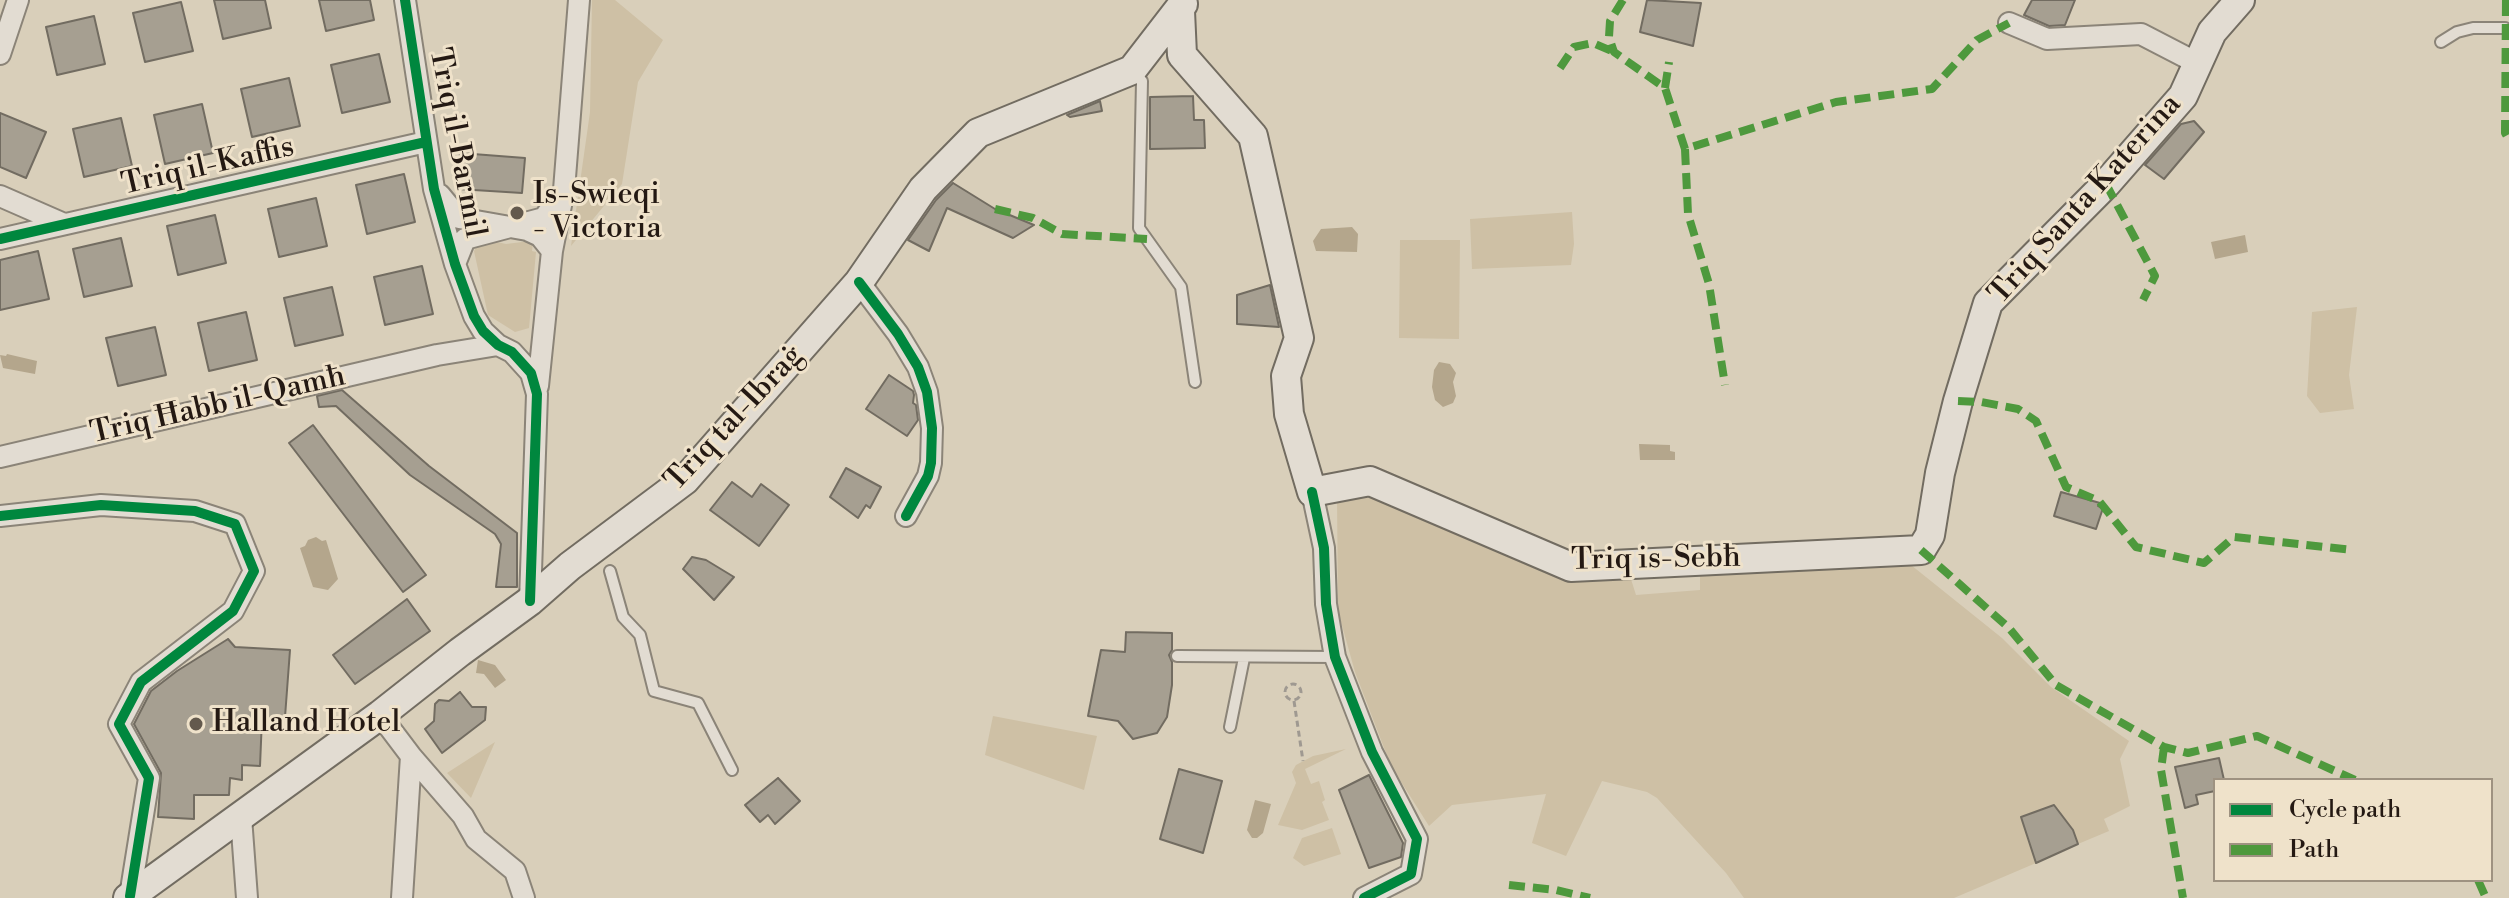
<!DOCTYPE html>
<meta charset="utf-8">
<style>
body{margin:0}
#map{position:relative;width:2509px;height:898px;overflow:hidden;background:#d9cfba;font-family:"Libre Bodoni",serif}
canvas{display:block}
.legend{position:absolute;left:2213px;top:778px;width:280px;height:104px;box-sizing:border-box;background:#efe2ca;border:2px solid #9e9281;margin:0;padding:10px 14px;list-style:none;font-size:24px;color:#241913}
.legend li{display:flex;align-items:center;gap:16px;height:40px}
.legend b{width:40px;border:2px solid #9e9281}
</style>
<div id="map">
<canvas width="2509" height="898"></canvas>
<ul class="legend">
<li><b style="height:10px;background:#00873e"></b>Cycle path</li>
<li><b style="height:10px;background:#4e993d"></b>Path</li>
</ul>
</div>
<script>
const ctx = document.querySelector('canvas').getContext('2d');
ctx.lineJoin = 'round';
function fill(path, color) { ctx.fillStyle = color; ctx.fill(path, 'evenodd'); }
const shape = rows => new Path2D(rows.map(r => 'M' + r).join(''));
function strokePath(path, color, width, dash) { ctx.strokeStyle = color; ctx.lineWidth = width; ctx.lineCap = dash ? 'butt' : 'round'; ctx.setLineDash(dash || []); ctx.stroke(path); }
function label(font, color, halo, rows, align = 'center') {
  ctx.font = font + ' "Libre Bodoni",serif'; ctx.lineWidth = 6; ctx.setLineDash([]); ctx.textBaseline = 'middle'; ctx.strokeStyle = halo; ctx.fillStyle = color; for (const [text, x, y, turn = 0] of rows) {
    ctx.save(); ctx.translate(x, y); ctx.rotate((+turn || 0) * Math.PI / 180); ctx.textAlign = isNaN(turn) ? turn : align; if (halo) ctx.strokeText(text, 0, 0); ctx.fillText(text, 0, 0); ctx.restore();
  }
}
fill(shape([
 [592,0,615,0,663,40,638,82,622,184,571,246,590,112],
 [1572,212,1574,244,1571,265,1472,269,1470,219],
 [488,240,506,244,530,241,533,243,532,251,536,252,529,328,515,332,488,315,474,251,479,242],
 [1400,240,1460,240,1459,339,1399,338],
 [2357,307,2349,375,2354,409,2320,413,2307,396,2312,312],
 [1357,490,1481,535,1538,570,1575,574,1629,573,1636,595,1700,590,1700,575,1911,565,2002,638,2051,687,2129,741,2120,759,2130,806,2104,819,2109,831,2078,844,2074,832,2054,805,2022,817,2036,863,1954,898,1744,898,1726,873,1657,798,1647,792,1602,781,1566,856,1532,843,1546,794,1452,805,1429,826,1391,766,1355,672,1338,611,1337,496],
 [993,716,1097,736,1084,790,985,755],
 [495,742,471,798,447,773],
 [1346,749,1305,769,1311,784,1319,781,1325,800,1322,802,1329,820,1302,830,1278,825,1296,783,1292,772,1296,765,1313,756],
 [1332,828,1341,854,1304,866,1293,858,1302,838]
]), '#cec0a5');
fill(shape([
 [1352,227,1358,234,1357,252,1316,251,1313,241,1321,229],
 [2245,235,2248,252,2215,259,2211,242],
 [7,354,37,361,35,374,3,368,0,355,6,356],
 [1439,362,1450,364,1456,373,1453,382,1456,396,1453,403,1443,407,1435,400,1432,387,1434,370],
 [1639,444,1670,445,1670,451,1675,452,1675,460,1640,460],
 [316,537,322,541,326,540,338,579,328,590,313,587,300,548,305,546,308,540],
 [478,660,495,665,506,680,495,688,484,674,476,673],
 [1255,800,1271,804,1263,833,1257,838,1252,838,1247,830]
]), '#b4a68c');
const building = shape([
 [214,0,265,0,271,28,223,39,214,0],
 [319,0,370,0,374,20,326,31,319,0],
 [1647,0,1701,3,1693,46,1640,32,1647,0],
 [2032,0,2075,0,2065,25,2049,26,2024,15,2032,0],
 [181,2,193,51,145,62,133,13,181,2],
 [94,16,105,64,57,75,46,27,94,16],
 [379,54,390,102,342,113,331,65,379,54],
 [289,78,300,126,252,137,241,89,289,78],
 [1193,96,1194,120,1204,120,1205,148,1150,149,1150,97,1193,96],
 [1100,101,1102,111,1070,117,1067,115,1100,101],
 [202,104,213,153,165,164,154,115,202,104],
 [0,113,46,132,26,178,0,167,0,113],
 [121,118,132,166,84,177,73,129,121,118],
 [2194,121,2204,132,2164,179,2145,165,2181,124,2194,121],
 [460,153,525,158,522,193,458,189,460,153],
 [404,174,415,222,367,234,356,185,404,174],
 [953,183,995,209,1034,225,1013,238,947,208,929,251,908,240,936,200,953,183],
 [316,198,327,246,279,257,268,209,316,198],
 [215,215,226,263,178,275,167,226,215,215],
 [121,238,132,286,84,297,73,249,121,238],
 [38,251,49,299,0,310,0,260,38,251],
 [422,266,433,314,385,325,374,277,422,266],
 [1270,285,1279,327,1237,324,1237,295,1270,285],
 [332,287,343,335,295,346,284,298,332,287],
 [246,312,257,360,209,371,198,323,246,312],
 [155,327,166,375,118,386,106,338,155,327],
 [889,375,913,391,914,395,913,403,916,405,918,420,907,436,866,409,889,375],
 [342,390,429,466,517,533,517,587,496,587,501,544,495,534,410,475,336,406,319,407,317,396,342,390],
 [313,425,426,575,403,592,289,443,313,425],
 [846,468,881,487,870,508,866,505,858,518,830,497,846,468],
 [732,482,752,497,761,484,789,505,759,546,710,510,732,482],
 [2061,492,2100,503,2098,506,2103,508,2096,529,2054,516,2061,492],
 [692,557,706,560,734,577,714,600,683,569,692,557],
 [407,599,430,631,355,684,333,655,407,599],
 [1126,632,1172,633,1172,650,1169,655,1172,662,1172,685,1167,717,1157,733,1133,739,1118,721,1088,716,1101,650,1125,652,1126,632],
 [228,639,235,647,290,650,285,717,262,718,260,766,242,765,242,780,230,778,229,795,194,795,194,819,158,817,161,773,134,724,151,691,177,671,228,639],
 [460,692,472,707,486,707,485,720,442,753,425,729,434,721,435,704,439,700,449,701,460,692],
 [2219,758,2224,780,2215,780,2215,791,2196,795,2198,804,2185,808,2175,767,2219,758],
 [1179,769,1222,781,1203,853,1160,839,1179,769],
 [1369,775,1403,843,1401,857,1369,868,1339,790,1369,775],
 [778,778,800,801,775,824,768,815,760,822,745,805,778,778],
 [2054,805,2073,830,2078,844,2036,863,2021,817,2054,805]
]);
fill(building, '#a69f91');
strokePath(building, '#726c61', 2);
const service = shape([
 [2441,42,2457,32,2473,28,2505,28],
 [1133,71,1142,81,1139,228,1181,287,1195,382],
 [610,571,623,617,640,635,654,691,698,703,732,770],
 [1177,656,1335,657],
 [1230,727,1244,658]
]);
const minor = shape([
 [405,0,434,189,455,264,474,316,483,331,498,345,512,352,531,373,537,394,530,601],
 [2009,23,2047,39,2141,34,2199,64],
 [0,54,18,0],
 [440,195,459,218,527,230,540,236,552,251,538,386],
 [0,196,64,224],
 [0,239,426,142],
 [552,251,564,190,579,0],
 [455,264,465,239,544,218,559,197],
 [859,282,898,334,918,367,927,392,932,428,931,463,928,476,906,516],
 [0,457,437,355,498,345],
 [1312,492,1324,548,1326,604,1335,657,1372,752,1417,839,1411,874,1364,898],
 [0,516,101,505,195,511,235,524,254,571,233,611,141,682,119,724,149,778,130,896],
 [380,715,411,756,463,816,476,839,515,871,524,898],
 [241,817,247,898],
 [402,898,411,756]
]);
const secondary = shape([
 [1180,11,1182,55,1253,136,1299,338,1286,376,1289,414,1312,492,1370,481,1571,567,1921,550,1930,535,1940,473,1958,401,1988,303,2106,184,2183,96,2212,32,2240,0],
 [128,898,380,715,460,652,530,601,570,566,685,480,859,282,923,189,978,133,1132,70,1183,4]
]);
strokePath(service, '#8b8478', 14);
strokePath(minor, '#8b8478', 24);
strokePath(secondary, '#726c61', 32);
strokePath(shape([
 '1285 692a8 8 0 1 1 16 0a8 8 0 1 1-16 0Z',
 [1294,701,1303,761]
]), '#9f9991', 3, [6, 4]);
strokePath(service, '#e2dcd2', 10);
strokePath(minor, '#e2dcd2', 20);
strokePath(secondary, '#e2dcd2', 28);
strokePath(shape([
 [1623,0,1610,21,1609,37,1614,52,1665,88,1685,149,1836,102,1932,89,1977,40,2009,23],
 [2506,0,2505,133,2509,140],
 [1560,68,1574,47,1593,43,1614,52],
 [1665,88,1669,62],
 [1685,149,1688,214,1709,284,1725,385],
 [2106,184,2155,276,2143,300],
 [995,209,1033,218,1062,234,1147,239],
 [1958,401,1981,402,2018,409,2036,421,2066,487,2099,501,2136,547,2204,563,2234,537,2352,550],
 [1921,550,2009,628,2056,685,2164,747,2188,753,2257,736,2355,780],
 [2164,747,2161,770,2183,898],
 [2478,880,2486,898],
 [1509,885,1556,890,1590,898]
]), '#4e993d', 8, [16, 8]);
strokePath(shape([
 [405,0,434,189,455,264,474,316,483,331,498,345,512,352,531,373,537,394,530,601],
 [0,239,426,142],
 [859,282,898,334,918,367,927,392,932,428,931,463,928,476,906,516],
 [1312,492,1324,548,1326,604,1335,657,1372,752,1417,839,1411,874,1364,898],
 [0,516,101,505,195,511,235,524,254,571,233,611,141,682,119,724,149,778,130,896]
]), '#00873e', 10);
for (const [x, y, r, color] of [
 [517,213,8,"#63594d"],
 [196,724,8,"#63594d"]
]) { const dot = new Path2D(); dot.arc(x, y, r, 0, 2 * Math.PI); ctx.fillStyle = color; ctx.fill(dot); strokePath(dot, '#efe2ca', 3); }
label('30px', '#241913', '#efe2ca', [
 ["Triq il-Barmil",456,143,79],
 ["Triq il-Kaffis",208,167,-13],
 ["Triq Santa Katerina",2086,200,-48],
 ["Triq Ħabb il-Qamħ",218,406,-13],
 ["Triq tal-Ibraġ",735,419,-47],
 ["Triq is-Sebħ",1656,560,-1]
]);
label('30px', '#241913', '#efe2ca', [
 ["Is-Swieqi",533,196],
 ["- Victoria",533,230],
 ["Halland Hotel",212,724]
], 'left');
</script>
